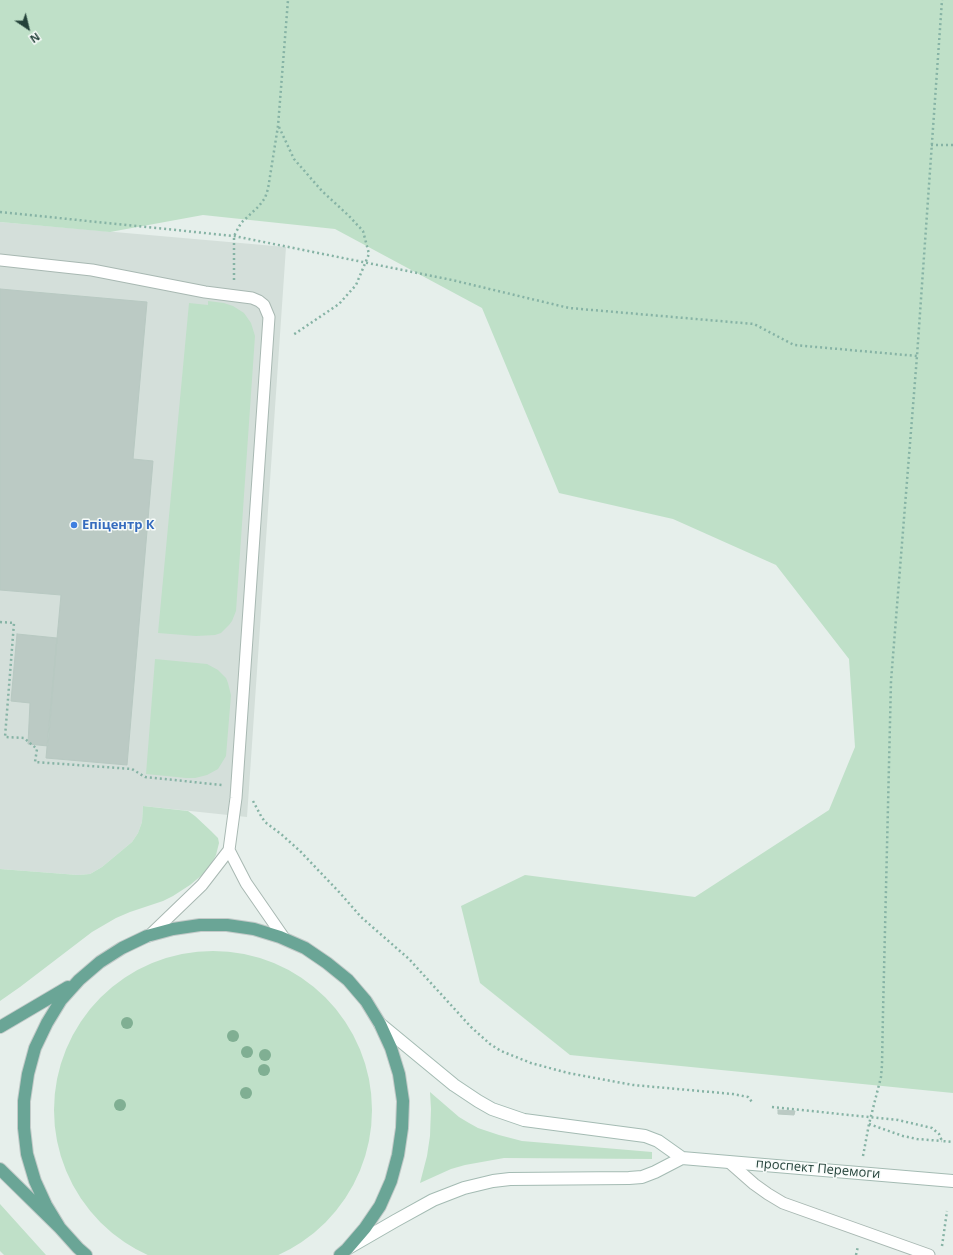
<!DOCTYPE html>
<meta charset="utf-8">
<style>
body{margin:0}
#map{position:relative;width:953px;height:1255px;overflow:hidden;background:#e6efeb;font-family:"Open Sans",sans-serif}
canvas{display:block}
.north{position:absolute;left:8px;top:8px;width:40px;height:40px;-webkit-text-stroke:3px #f7fbf9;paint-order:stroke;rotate:145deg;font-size:11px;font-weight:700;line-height:16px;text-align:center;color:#24423a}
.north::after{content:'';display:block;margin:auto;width:14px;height:18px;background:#24423a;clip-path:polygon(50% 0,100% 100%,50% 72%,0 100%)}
</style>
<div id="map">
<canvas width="953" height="1255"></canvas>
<div class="north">N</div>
</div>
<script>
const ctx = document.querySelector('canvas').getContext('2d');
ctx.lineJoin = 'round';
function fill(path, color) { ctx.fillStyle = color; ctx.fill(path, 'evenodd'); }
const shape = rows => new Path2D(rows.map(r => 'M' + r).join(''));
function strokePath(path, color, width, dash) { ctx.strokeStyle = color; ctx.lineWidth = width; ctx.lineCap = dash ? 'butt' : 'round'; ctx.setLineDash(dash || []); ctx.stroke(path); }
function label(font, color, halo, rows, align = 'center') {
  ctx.font = font + ' "Open Sans",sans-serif'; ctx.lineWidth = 3; ctx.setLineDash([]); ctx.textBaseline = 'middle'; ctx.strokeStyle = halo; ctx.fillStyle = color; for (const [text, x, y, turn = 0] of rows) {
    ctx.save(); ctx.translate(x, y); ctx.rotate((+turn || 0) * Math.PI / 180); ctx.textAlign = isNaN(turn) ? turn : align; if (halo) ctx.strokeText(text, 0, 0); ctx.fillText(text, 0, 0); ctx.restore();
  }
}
fill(shape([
 [0,222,286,247,247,817,143,806,142,822,138,833,132,842,102,867,90,874,78,875,0,869]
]), '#d4dfda');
fill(shape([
 [0,0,953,0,953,1093,570,1055,480,983,461,906,525,875,695,897,829,810,855,747,849,659,776,565,673,519,559,493,482,308,335,229,203,215,110,232,0,222],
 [208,301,224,303,233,306,244,313,251,323,255,336,236,611,232,621,229,625,221,633,215,635,196,636,158,633,189,303,208,305],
 [155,659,207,664,218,670,226,678,228,683,231,695,226,756,218,769,207,775,195,778,186,778,146,774],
 [143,806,188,811,195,816,211,831,218,838,219,843,216,855,208,870,190,885,173,896,163,901,130,912,116,918,92,932,20,987,0,1001,0,869,78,875,90,874,102,867,132,842,138,833,142,822],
 '54 1110a159 159 0 1 1 318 0a159 159 0 1 1-318 0Z',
 [430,1092,459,1117,469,1123,478,1128,499,1135,522,1141,652,1152,652,1159,504,1158,465,1165,451,1169,420,1183,427,1156,430,1136,431,1109],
 [0,1204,46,1255,4,1255,0,1251]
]), '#bfe0c8');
const building = shape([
 [0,289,147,302,133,459,153,461,127,765,46,758,61,595,0,590,0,289],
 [17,634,57,638,48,746,28,744,30,703,11,701,17,634],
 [778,1110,795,1111,794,1115,778,1114,778,1110]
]);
fill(building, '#bbcac4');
strokePath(building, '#b8c9c2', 1);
const lane = shape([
 [0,260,92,270,205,292,252,298,259,301,264,305,269,317,236,798,229,850,202,885,149,936],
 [229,850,246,883,284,938],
 [729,1162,754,1184,768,1194,783,1203,929,1255]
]);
const secondary = shape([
 [380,1024,454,1085,478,1101,492,1109,524,1120,645,1136,658,1141,682,1158,953,1181],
 [350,1247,395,1221,433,1200,464,1188,493,1181,510,1179,629,1178,642,1177,655,1172,682,1158]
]);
const primary = shape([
 [0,1027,68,987],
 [0,1169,60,1228,78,1248,86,1255],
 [60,1228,46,1205,35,1181,27,1154,24,1128,24,1101,28,1074,35,1048,47,1023,61,1000,79,980,100,962,122,948,147,936,173,929,200,925,227,925,254,929,280,937,305,948,327,963,348,980,366,1001,380,1024,391,1048,399,1074,403,1101,402,1128,398,1155,391,1181,380,1206,365,1228,347,1249,340,1255]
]);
strokePath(lane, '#a8b8b2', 13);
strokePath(secondary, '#a4bbb3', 14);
strokePath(primary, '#c2cac8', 14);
strokePath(shape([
 [279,127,294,159,322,191,349,216,363,231,369,254,356,285,339,304,293,335],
 [931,145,953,145],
 [0,212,234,236,452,280,569,308,754,324,794,345,917,356],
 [234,280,234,236,241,223,259,206,265,198,268,189,278,126,288,0],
 [0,622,14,623,5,737,24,738,37,749,35,762,132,769,145,777,222,785],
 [253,801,261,816,265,822,281,834,300,851,340,893,361,917,409,959,471,1027,490,1044,501,1051,531,1063,568,1073,633,1085,733,1094,748,1097,752,1102],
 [772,1107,898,1120,932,1128,939,1134,942,1141,953,1142],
 [869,1124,903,1136,917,1139,942,1141],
 [863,1156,869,1124,881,1077,882,1065,883,1013,891,681,917,356,942,0],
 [942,1246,947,1211],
 [856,1255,858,1246]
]), '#86b3a5', 2.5, [2, 3]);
strokePath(lane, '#fff', 11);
strokePath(secondary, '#fff', 12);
strokePath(primary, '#6aa596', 12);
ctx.fillStyle = '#80af93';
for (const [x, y] of [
 [127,1023],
 [233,1036],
 [247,1052],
 [265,1055],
 [264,1070],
 [246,1093],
 [120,1105]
]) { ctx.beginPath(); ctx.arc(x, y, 6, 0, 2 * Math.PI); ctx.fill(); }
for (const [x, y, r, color] of [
 [74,525,4,"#3f7fe0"]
]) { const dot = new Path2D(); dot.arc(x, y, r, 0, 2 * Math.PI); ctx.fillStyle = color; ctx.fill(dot); strokePath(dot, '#f7fbf9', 1.5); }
label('bold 13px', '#366cbe', '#f7fbf9', [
 ["Епіцентр К",82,525]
], 'left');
label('13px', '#24423a', '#f7fbf9', [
 ["проспект Перемоги",818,1169,5]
]);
</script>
